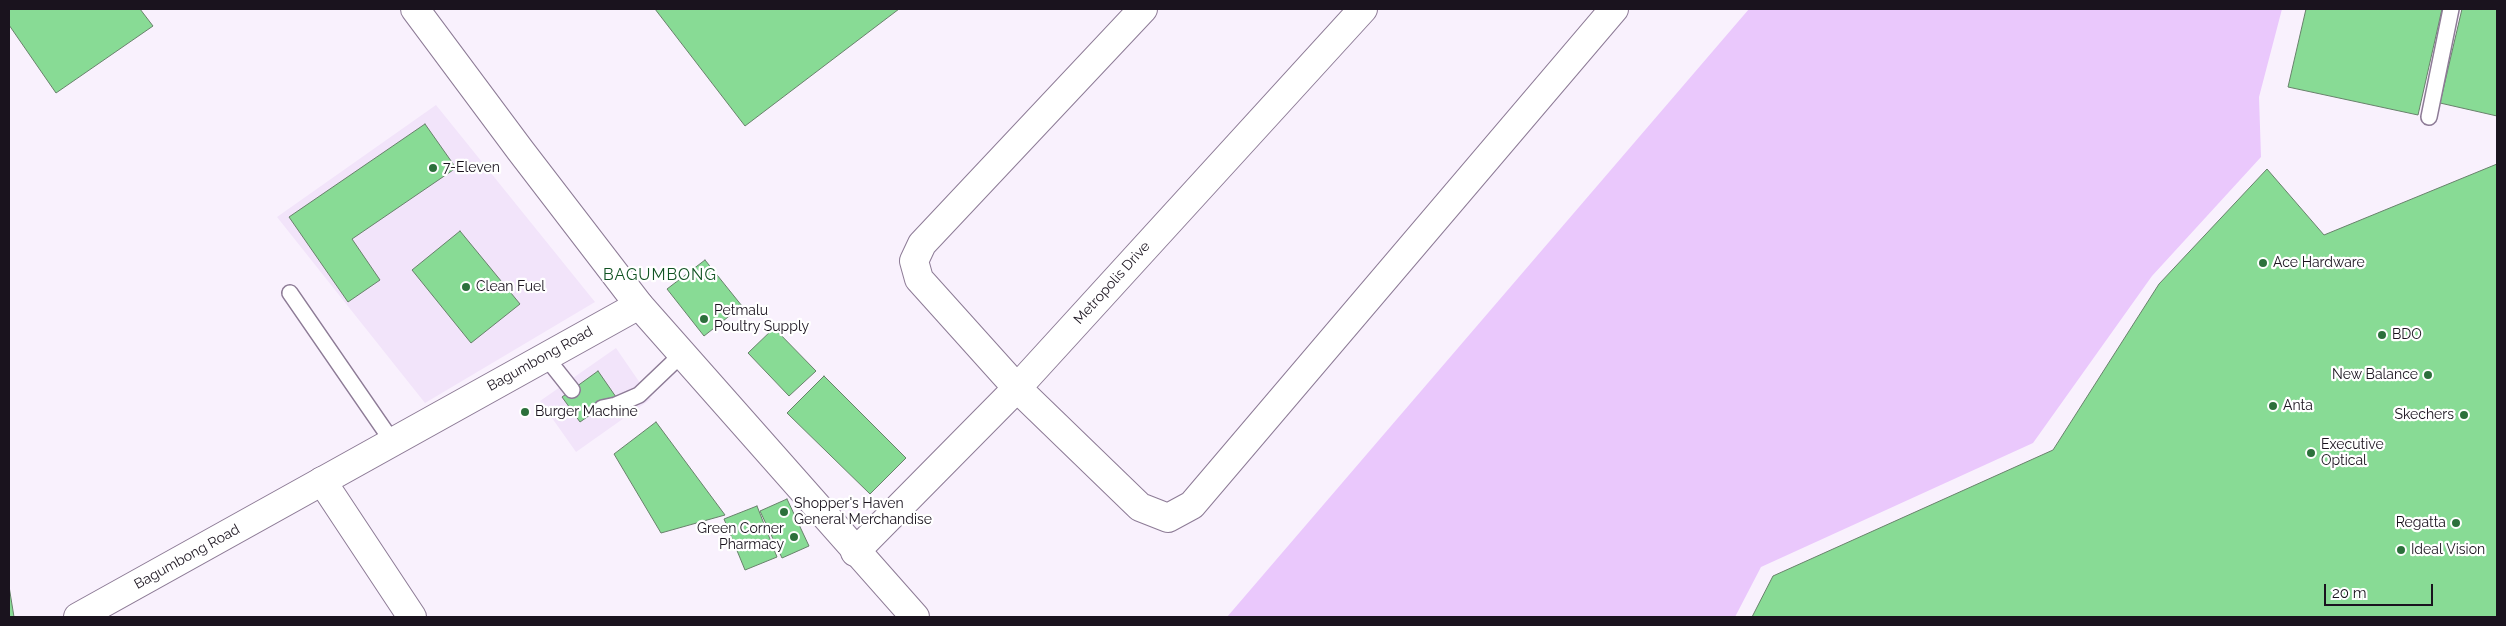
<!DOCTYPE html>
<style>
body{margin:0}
#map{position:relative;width:2506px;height:626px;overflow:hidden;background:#f9f1fd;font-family:Raleway,sans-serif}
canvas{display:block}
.frame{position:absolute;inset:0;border:10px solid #1a131e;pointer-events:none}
.scale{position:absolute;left:2324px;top:584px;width:109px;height:22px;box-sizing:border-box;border:2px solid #1a131e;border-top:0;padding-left:6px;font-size:15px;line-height:18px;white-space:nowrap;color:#1a131e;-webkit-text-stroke:4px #fff;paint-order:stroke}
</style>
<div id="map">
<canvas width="2506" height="626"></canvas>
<div class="frame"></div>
<div class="scale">20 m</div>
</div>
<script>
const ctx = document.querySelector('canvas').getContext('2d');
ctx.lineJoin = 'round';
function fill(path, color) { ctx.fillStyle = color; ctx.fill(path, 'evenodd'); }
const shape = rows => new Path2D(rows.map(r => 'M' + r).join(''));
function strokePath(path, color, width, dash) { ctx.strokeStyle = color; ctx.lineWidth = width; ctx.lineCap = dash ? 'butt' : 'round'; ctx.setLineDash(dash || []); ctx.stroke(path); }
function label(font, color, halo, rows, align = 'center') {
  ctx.font = font + ' Raleway,sans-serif'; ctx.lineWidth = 4.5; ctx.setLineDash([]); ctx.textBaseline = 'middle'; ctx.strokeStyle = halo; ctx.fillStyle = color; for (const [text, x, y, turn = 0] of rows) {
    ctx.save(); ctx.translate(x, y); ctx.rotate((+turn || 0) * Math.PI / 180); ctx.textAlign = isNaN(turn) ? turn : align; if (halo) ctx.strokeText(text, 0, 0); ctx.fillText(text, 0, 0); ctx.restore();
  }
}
fill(shape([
 [436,105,595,302,425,403,277,217],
 [616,348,651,399,576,452,540,401]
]), '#f2e4fa');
fill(shape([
 [1749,9,2282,9,2259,97,2261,157,2152,276,2033,443,1761,567,1735,617,1227,617]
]), '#eac8fc');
const building = shape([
 [9,9,140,9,153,26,56,93,9,25,9,9],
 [655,9,899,9,745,126,655,9],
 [2306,9,2442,9,2418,115,2288,87,2306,9],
 [2462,9,2497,9,2497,116,2440,103,2462,9],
 [425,124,456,168,352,239,380,280,348,302,289,217,425,124],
 [2497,164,2497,617,1752,617,1773,576,2053,450,2159,284,2267,169,2324,235,2497,164],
 [460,231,520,304,471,343,412,270,460,231],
 [705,260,742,306,704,336,667,289,705,260],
 [774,328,816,371,789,396,748,353,774,328],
 [598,371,616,397,580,422,562,397,598,371],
 [824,376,906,458,870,494,787,413,824,376],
 [656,422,725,515,661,533,614,454,656,422],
 [787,499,809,546,782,558,760,511,787,499],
 [757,506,777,557,745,570,724,519,757,506],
 [9,586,14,617,9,617,9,586]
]);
fill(building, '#88db95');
strokePath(building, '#68816b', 1);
const lane = shape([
 [2429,117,2451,9],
 [290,293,392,441],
 [545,356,572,390],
 [602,408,616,405,639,395,682,354]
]);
const street = shape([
 [415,9,520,150,639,305],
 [1143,9,922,244,914,261,919,279,1017,388,1140,507,1168,518,1192,505,1614,9],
 [322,481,412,617],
 [855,552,1017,388,1363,9]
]);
const secondary = shape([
 [78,617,639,305,915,617]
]);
strokePath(lane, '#8d7b96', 18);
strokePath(street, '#8d7b96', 30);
strokePath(secondary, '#8d7b96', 30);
strokePath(lane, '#fff', 15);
strokePath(street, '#fff', 28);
strokePath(secondary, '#fff', 28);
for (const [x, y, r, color] of [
 [433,168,5,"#2c703b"],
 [2263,263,5,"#2c703b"],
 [466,287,5,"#2c703b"],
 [704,319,5,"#2c703b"],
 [2382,335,5,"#2c703b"],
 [2428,375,5,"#2c703b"],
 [2273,406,5,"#2c703b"],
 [525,412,5,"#2c703b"],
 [2464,415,5,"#2c703b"],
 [2311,453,5,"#2c703b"],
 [784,512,5,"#2c703b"],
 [2456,523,5,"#2c703b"],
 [794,537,5,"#2c703b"],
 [2401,550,5,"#2c703b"]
]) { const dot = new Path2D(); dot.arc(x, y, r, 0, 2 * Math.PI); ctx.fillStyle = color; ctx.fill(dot); strokePath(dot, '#fff', 2); }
label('14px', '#1a131e', '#fff', [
 ["7-Eleven",443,168],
 ["Ace Hardware",2273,263],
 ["Clean Fuel",476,287],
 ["Petmalu",714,311],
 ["Poultry Supply",714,327],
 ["BDO",2392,335],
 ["New Balance",2418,375,"right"],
 ["Anta",2283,406],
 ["Burger Machine",535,412],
 ["Skechers",2454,415,"right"],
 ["Executive",2321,445],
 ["Optical",2321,461],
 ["Shopper's Haven",794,504],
 ["General Merchandise",794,520],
 ["Regatta",2446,523,"right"],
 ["Green Corner",784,529,"right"],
 ["Pharmacy",784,545,"right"],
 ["Ideal Vision",2411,550]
], 'left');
label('14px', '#1a131e', '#fff', [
 ["Metropolis Drive",1112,283,-48],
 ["Bagumbong Road",540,359,-29],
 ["Bagumbong Road",187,557,-29]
]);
ctx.letterSpacing = '1px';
label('16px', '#115323', '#fff', [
 ["BAGUMBONG",660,275]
]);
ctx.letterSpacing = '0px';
</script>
